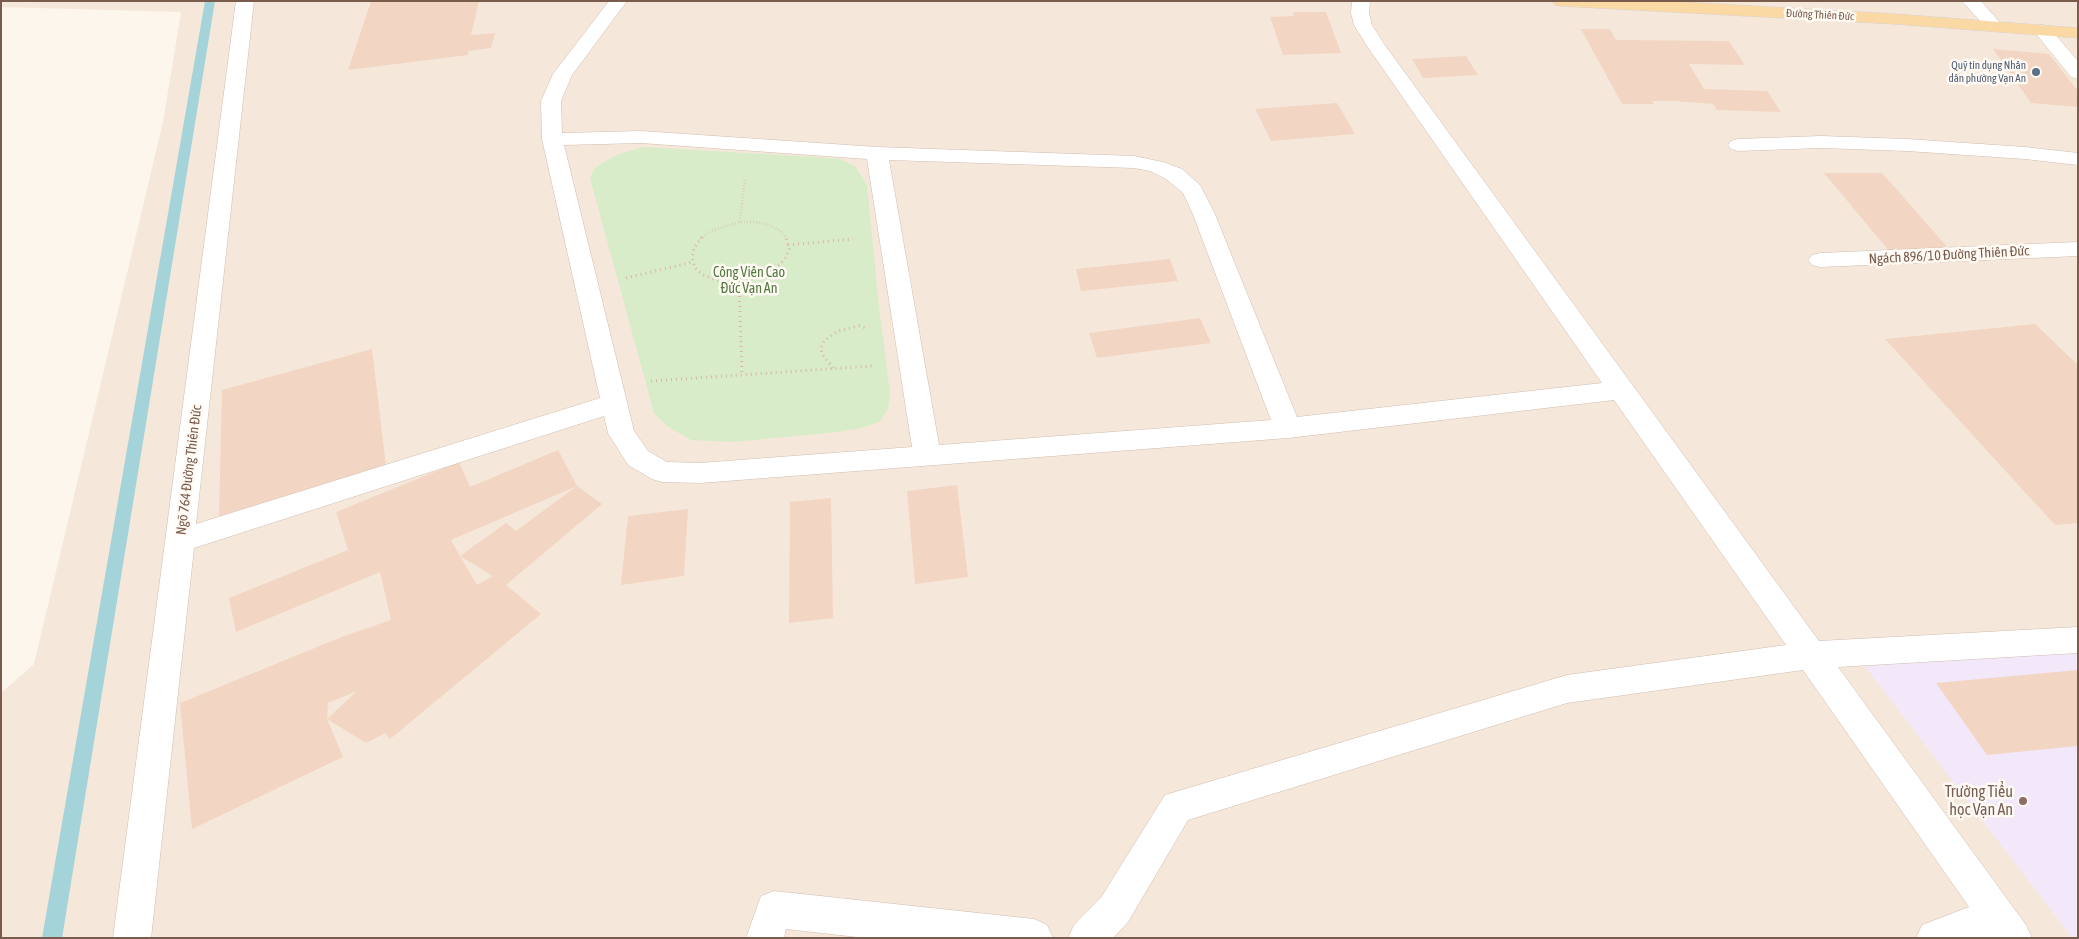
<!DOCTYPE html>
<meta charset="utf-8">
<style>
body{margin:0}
#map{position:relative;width:2079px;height:939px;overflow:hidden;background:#fdf6ec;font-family:"Asap Condensed",sans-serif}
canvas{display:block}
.frame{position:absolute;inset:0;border:2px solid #7a5c4d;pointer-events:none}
</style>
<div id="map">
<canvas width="2079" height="939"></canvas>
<div class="frame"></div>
</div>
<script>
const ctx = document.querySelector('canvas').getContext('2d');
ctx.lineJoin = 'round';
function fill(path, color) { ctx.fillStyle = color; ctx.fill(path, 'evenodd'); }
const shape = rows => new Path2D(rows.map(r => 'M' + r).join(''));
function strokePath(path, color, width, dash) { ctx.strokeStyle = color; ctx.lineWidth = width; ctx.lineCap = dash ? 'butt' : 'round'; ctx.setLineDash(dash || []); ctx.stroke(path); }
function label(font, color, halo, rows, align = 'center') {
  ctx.font = font + ' "Asap Condensed",sans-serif'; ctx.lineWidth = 5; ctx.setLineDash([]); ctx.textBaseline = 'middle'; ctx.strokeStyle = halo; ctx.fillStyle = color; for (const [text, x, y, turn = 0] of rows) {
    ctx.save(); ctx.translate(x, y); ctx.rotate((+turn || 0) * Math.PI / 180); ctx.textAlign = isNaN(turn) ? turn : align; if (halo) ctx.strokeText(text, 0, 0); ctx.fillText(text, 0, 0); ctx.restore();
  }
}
fill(shape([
 [1,1,2078,1,2078,938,1,938,1,693,34,664,163,122,181,12,1,7]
]), '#f5e8da');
fill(shape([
 [2078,649,2078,938,2072,938,1864,665]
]), '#f3e8fa');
fill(shape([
 [644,147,816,157,839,159,855,166,867,185,879,307,890,392,888,409,880,421,862,428,828,433,732,442,691,440,667,426,654,413,590,178,594,169,602,163,619,154]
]), '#d8ecc9');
fill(shape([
 [205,1,215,1,62,938,42,938,205,1]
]), '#a5d3da');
fill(shape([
 [371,1,479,1,471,35,495,33,491,48,468,51,468,55,348,70],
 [1293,12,1326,12,1341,53,1283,55,1270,17,1294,16],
 [1581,29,1610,29,1616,40,1729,41,1745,65,1689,64,1704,89,1767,91,1781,112,1717,110,1713,104,1675,101,1652,101,1654,104,1622,104],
 [1993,49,2049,54,2078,91,2078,107,2031,103],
 [1466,56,1478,75,1423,78,1412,59],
 [1337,103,1355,134,1271,141,1255,109],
 [1824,173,1882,173,1950,250,1890,252],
 [1170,259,1178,281,1081,291,1076,269],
 [1200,318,1211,343,1097,358,1089,333],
 [2035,324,2078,365,2078,523,2055,525,1885,339],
 [372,349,386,466,219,516,222,390],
 [558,450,577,486,451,540,460,556,506,523,516,531,577,486,602,504,506,585,541,614,390,739,385,733,366,743,327,719,343,757,192,829,180,703,344,636,391,620,380,572,236,632,229,598,348,550,336,512,459,462,470,487],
 [460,556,493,576,477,585],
 [357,691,327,719,328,703],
 [957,485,968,577,915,584,907,491],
 [831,498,833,618,789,623,790,502],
 [688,509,684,576,621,585,628,516],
 [2078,670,2078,746,1987,755,1936,683]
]), '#f3d5c3');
const minor = shape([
 [236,1,254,1,196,524,600,398,542,139,541,101,553,74,609,1,627,1,572,75,561,101,562,133,641,131,877,147,1134,156,1163,162,1182,169,1200,185,1214,212,1297,417,1602,383,1367,46,1354,25,1351,13,1352,1,1370,1,1369,13,1372,25,1384,44,1819,641,2078,627,2078,653,1838,667,2026,925,2032,938,1916,938,1922,925,1969,907,1803,670,1567,703,1188,820,1128,922,1113,938,1068,938,1074,925,1102,896,1165,795,1567,675,1786,645,1614,400,1288,438,700,483,662,482,652,479,628,465,608,433,604,416,194,548,151,938,113,938,236,1],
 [641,143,867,159,912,447,700,463,667,462,648,451,634,431,564,145,641,143],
 [889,160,1134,168,1150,171,1166,179,1183,193,1192,212,1271,420,939,445,889,160],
 [1962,1,1981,1,2003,26,2000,30,1994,31,1988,30,1962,1],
 [2042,25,2048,26,2078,61,2078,79,2071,77,2033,30,2036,26,2042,25],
 [1821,136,1907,139,2025,147,2078,153,2078,165,2025,159,1907,151,1821,148,1738,151,1731,149,1728,145,1731,141,1738,139,1821,136],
 [2078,242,2078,256,1820,267,1812,265,1808,260,1812,255,1820,253,2078,242],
 [774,891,1034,919,1047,925,1053,938,866,938,786,929,784,938,746,938,761,896,774,891]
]);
const major = shape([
 [1552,1,1664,1,1895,14,2078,28,2078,38,1895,24,1561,6,1555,5,1552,1]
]);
strokePath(minor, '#d1beb0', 1);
strokePath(major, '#dad1cd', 1);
strokePath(shape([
 [740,222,745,178],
 [700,239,711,231,740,222,755,222,769,225,781,231,787,239]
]), '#d9b8a5', 2.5, [0.5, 2.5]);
strokePath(shape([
 [702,237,694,248,692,258,695,268,703,275,716,280,730,282,763,276,776,268,785,259,789,249,786,237],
 [788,245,853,239],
 [626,278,693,262],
 [739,281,742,375],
 [833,368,822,354,821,348,824,341,838,331,859,326,866,328],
 [651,381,872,366]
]), '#d9b8a5', 3, [1, 4]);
fill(minor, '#fff');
fill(major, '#fbd9a5');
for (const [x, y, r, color] of [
 [2036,72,5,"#5c6f8a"],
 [2023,801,5,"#8d6e63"]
]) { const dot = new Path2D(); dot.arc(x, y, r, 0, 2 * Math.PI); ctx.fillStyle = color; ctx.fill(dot); strokePath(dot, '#fffaf3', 2); }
label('11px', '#7a5c4d', '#fffaf3', [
 ["Đường Thiên Đức",1820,15,3]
]);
label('11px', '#4e5e75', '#fffaf3', [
 ["Quỹ tín dụng Nhân",2026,66],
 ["dân phường Vạn An",2026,79]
], 'right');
label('14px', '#7a5c4d', '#fffaf3', [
 ["Ngách 896/10 Đường Thiên Đức",1949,255,-3],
 ["Ngõ 764 Đường Thiên Đức",189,470,-83]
]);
label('14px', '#537a41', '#fffaf3', [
 ["Công Viên Cao",749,273],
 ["Đức Vạn An",749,289]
]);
label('16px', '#785e54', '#fffaf3', [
 ["Trường Tiểu",2013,792],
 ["học Vạn An",2013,810]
], 'right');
</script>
